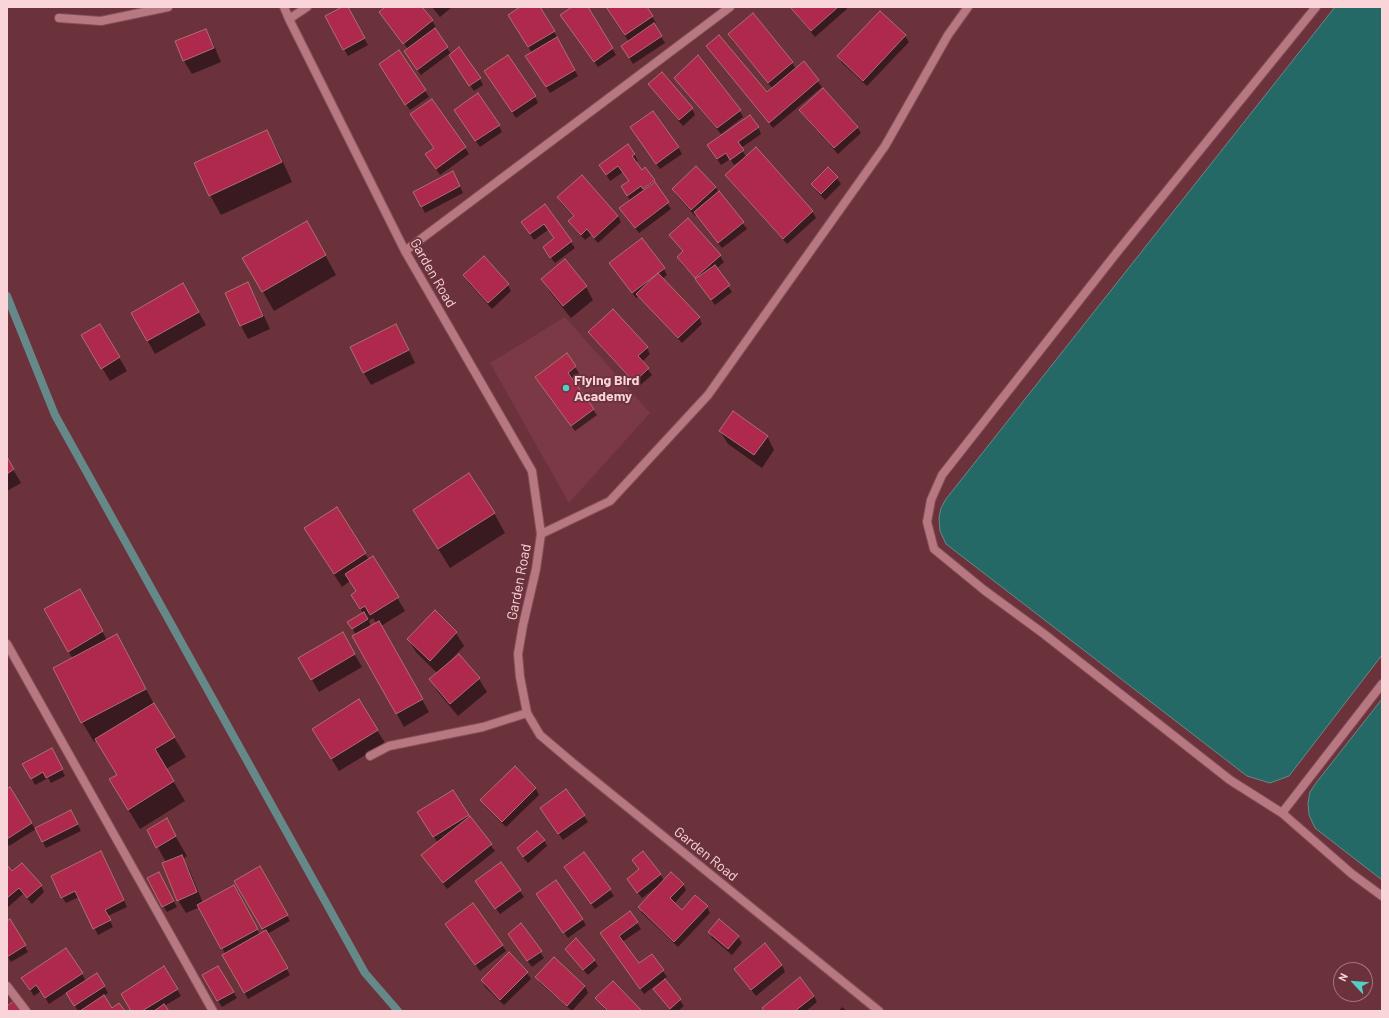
<!DOCTYPE html>
<style>
body{margin:0}
#map{position:relative;width:1389px;height:1018px;overflow:hidden;background:#6b323c;font-family:Barlow,sans-serif}
canvas{display:block}
.frame{position:absolute;inset:0;border:8px solid #f9d5d9;pointer-events:none}
.north{position:absolute;left:1333px;top:962px;width:40px;height:40px;box-sizing:border-box;background:#6b323c;border:1px solid #a4737b;border-radius:50%;rotate:296deg;font-size:11px;font-weight:700;line-height:16px;text-align:center;color:#f9d5d9}
.north::after{content:'';display:block;margin:auto;width:14px;height:18px;background:#54cdc7;clip-path:polygon(50% 0,100% 100%,50% 72%,0 100%)}
</style>
<div id="map">
<canvas width="1389" height="1018"></canvas>
<div class="frame"></div>
<div class="north">N</div>
</div>
<script>
const ctx = document.querySelector('canvas').getContext('2d');
ctx.lineJoin = 'round';
function fill(path, color) { ctx.fillStyle = color; ctx.fill(path, 'evenodd'); }
const shape = rows => new Path2D(rows.map(r => 'M' + r).join(''));
function strokePath(path, color, width, dash) { ctx.strokeStyle = color; ctx.lineWidth = width; ctx.lineCap = dash ? 'butt' : 'round'; ctx.setLineDash(dash || []); ctx.stroke(path); }
function label(font, color, halo, rows, align = 'center') {
  ctx.font = font + ' Barlow,sans-serif'; ctx.lineWidth = 3.5; ctx.setLineDash([]); ctx.textBaseline = 'middle'; ctx.strokeStyle = halo; ctx.fillStyle = color; for (const [text, x, y, turn = 0] of rows) {
    ctx.save(); ctx.translate(x, y); ctx.rotate((+turn || 0) * Math.PI / 180); ctx.textAlign = isNaN(turn) ? turn : align; if (halo) ctx.strokeText(text, 0, 0); ctx.fillText(text, 0, 0); ctx.restore();
  }
}
fill(shape([
 [565,317,650,413,569,503,490,363]
]), '#7a3944');
const water = shape([
 [1335,7,1382,7,1382,655,1289,776,1270,783,1247,776,946,544,940,531,939,518,941,508,946,499,1335,7],
 [1382,699,1382,880,1315,828,1309,815,1308,803,1310,792,1316,783,1382,699]
]);
fill(water, '#256966');
strokePath(water, '#658988', 1);
fill(shape([
 [344,7,347,7,368,45,348,56,326,17],
 [387,7,421,7,432,21,436,27,434,29,451,54,480,79,483,85,474,91,449,54,421,75,408,57,408,49,380,13],
 [432,7,452,7,440,17],
 [522,7,539,7,557,37,556,38,578,76,550,93,530,62,532,53,509,15],
 [574,7,587,7,616,55,598,67,561,16],
 [606,7,646,7,656,23,653,24,665,43,633,64,626,53,629,42],
 [791,7,846,7,847,9,815,37,795,13],
 [753,14,792,63,796,69,804,63,822,87,773,128,711,52,707,46,766,94,773,89,732,40,729,34],
 [205,30,213,43,221,62,192,74,184,61,176,42],
 [905,36,909,42,867,86,842,63,838,56],
 [399,51,429,97,410,110,383,70],
 [489,78,535,97,538,103,516,118],
 [649,84,692,109,695,115,683,126,653,90],
 [679,84,740,111,743,117,721,134],
 [432,100,469,154,440,175,430,160,434,148],
 [800,110,857,127,861,133,838,154,804,116],
 [459,116,499,126,502,132,480,147],
 [758,127,761,134,741,148,746,157,812,211,816,218,787,244,730,181,727,175,740,163,739,162,734,165,730,159,721,165,712,152],
 [631,128,678,147,682,154,660,169],
 [267,131,278,151,292,182,221,215,210,195],
 [634,154,638,161,635,163,641,172,645,168,671,209,639,233,624,214,631,201,625,193,630,182,623,172,610,181,604,171],
 [456,178,463,193,425,213,415,193],
 [837,178,841,184,825,200,816,190,812,184],
 [715,187,747,229,722,248,696,215,695,216,677,196,673,190],
 [558,198,618,216,621,222,598,243,591,235,585,240,573,227,570,221,574,217,562,204],
 [544,205,575,248,555,263,547,253,555,239,548,230,534,240,526,228],
 [688,219,720,256,724,262,716,269,732,292,715,305,699,283,682,264,678,258,684,253,670,235],
 [307,222,336,275,274,311,244,259],
 [614,269,664,269,667,275,662,279,699,318,702,324,682,343,639,296,636,298],
 [464,276,508,285,511,291,492,309,468,282],
 [542,279,586,287,593,300,571,318,550,292],
 [248,284,255,297,270,329,248,339,241,326,226,294],
 [183,285,206,325,155,354,132,313],
 [613,310,647,348,650,354,642,362,652,375,638,387,593,338,590,332],
 [100,325,127,371,110,381,82,335],
 [403,338,415,363,371,385,364,373],
 [567,355,579,373,571,379,597,415,575,431,540,383],
 [720,431,767,436,774,450,762,468,728,444],
 [7,459,21,483,7,491],
 [337,509,369,560,373,557,405,611,381,626,429,712,404,727,353,636,356,635,349,622,363,613,360,608,357,592,350,581,342,587,313,542],
 [373,618,376,623,371,626,369,621],
 [414,510,494,513,505,533,450,568],
 [79,590,107,640,117,635,154,704,186,757,166,769,185,801,140,829,122,799,118,775,97,740,94,742,82,722,73,659,45,610],
 [435,611,456,633,464,646,448,663,479,679,487,692,458,716,438,692,430,679,437,673,416,652,408,639],
 [342,633,362,667,319,692,300,659],
 [377,730,385,743,339,771,321,742],
 [55,756,65,776,51,783,48,778,35,785,24,764],
 [515,768,536,789,539,795,506,827,485,806,481,800],
 [10,789,35,829,71,811,81,831,46,848,36,829,9,846,7,842,7,790],
 [453,791,469,818,495,851,447,889,422,855,438,843,422,819],
 [545,815,584,816,588,822,563,840],
 [166,820,187,856,183,859,189,869,203,903,233,886,260,935,265,932,235,881,260,867,290,921,267,934,290,975,248,999,224,956,226,955,200,907,186,913,178,900,166,862,148,830],
 [544,840,547,846,528,863,521,855],
 [584,853,614,896,595,909,569,873],
 [104,858,127,907,108,916,113,927,98,935,79,897,66,903,62,897],
 [22,864,41,886,44,892,32,904,23,894,7,908,7,866,12,872],
 [501,864,524,897,500,914,480,887],
 [660,874,664,881,683,884,686,890,674,904,682,911,707,907,710,913,678,947,642,913,639,907,657,888,656,887,642,898,628,880],
 [162,879,177,907,167,912,163,906],
 [541,900,582,919,586,925,568,938],
 [630,912,641,929,622,942,639,965,652,955,667,977,664,979,684,1006,678,1011,671,1011,655,989,664,981,663,980,644,994,601,933],
 [10,920,28,952,11,962,7,955,7,922],
 [446,924,502,945,506,951,480,971],
 [521,925,544,958,532,967,512,940],
 [709,932,738,937,742,943,732,955,712,938],
 [566,949,594,960,598,966,588,975,570,955],
 [554,958,585,986,588,993,572,1011,540,983,537,977],
 [782,965,785,972,756,996,735,969],
 [218,967,237,998,222,1007,203,975],
 [164,968,181,996,164,1006,168,1011,132,1011],
 [527,973,531,979,504,1005,485,987,482,980],
 [82,974,86,981,97,974,108,993,103,996,112,1009,123,1011,78,1011,67,992,49,1004,41,991,34,996,26,984],
 [814,996,817,1002,806,1011,765,1011],
 [597,998,640,1011,606,1011],
 [842,1007,847,1011,839,1011]
]), '#0007');
strokePath(shape([
 [7,296,55,415,365,973,398,1011]
]), '#658988', 8);
const building = shape([
 [342,7,348,7,365,38,343,50,325,16,342,7],
 [385,7,422,7,433,20,403,44,379,12,385,7],
 [520,7,540,7,555,31,528,47,508,15,520,7],
 [572,7,588,7,613,48,594,62,560,15,572,7],
 [606,7,647,7,653,16,625,35,606,7],
 [790,7,838,7,811,31,790,7],
 [880,11,906,35,863,81,837,56,880,11],
 [753,13,793,62,768,83,728,34,753,13],
 [654,23,662,36,629,58,621,46,654,23],
 [435,28,448,47,417,70,404,51,435,28],
 [206,29,214,48,183,61,175,41,206,29],
 [719,35,767,92,804,61,819,80,769,123,706,46,719,35],
 [557,37,575,70,546,87,525,56,557,37],
 [459,47,481,78,469,86,449,55,459,47],
 [399,50,426,90,405,105,379,64,399,50],
 [508,55,536,96,512,112,484,71,508,55],
 [698,55,741,110,717,128,674,78,698,55],
 [662,72,693,108,679,120,648,84,662,72],
 [823,88,858,127,834,148,799,110,823,88],
 [478,93,500,125,475,141,454,110,478,93],
 [432,99,466,147,436,169,425,154,434,148,410,114,432,99],
 [653,111,679,147,656,164,630,127,653,111],
 [750,115,759,127,738,142,744,150,730,160,726,153,717,159,707,145,750,115],
 [267,130,282,162,209,196,194,163,267,130],
 [628,144,635,154,632,156,642,170,645,167,655,180,643,189,641,186,627,196,621,186,629,181,618,166,606,175,599,165,628,144],
 [756,147,813,211,783,239,725,175,756,147],
 [696,166,716,187,691,210,672,189,696,166],
 [828,167,838,177,821,194,811,184,828,167],
 [453,171,460,186,421,207,413,192,453,171],
 [582,175,618,216,594,238,587,229,581,235,568,221,574,216,557,197,582,175],
 [655,182,669,202,635,228,619,208,655,182],
 [719,191,744,222,718,243,694,212,719,191],
 [545,204,572,241,550,258,543,247,554,238,544,224,530,234,521,222,545,204],
 [688,218,721,255,695,278,677,257,683,251,669,235,688,218],
 [307,221,326,255,262,292,242,258,307,221],
 [642,238,665,268,632,293,609,263,642,238],
 [484,256,509,284,488,303,463,275,484,256],
 [565,259,587,286,563,306,541,279,565,259],
 [715,265,730,285,711,300,695,279,715,265],
 [658,273,700,317,678,338,636,294,658,273],
 [248,282,263,316,240,326,225,293,248,282],
 [183,283,199,312,147,341,131,313,183,283],
 [613,309,648,347,638,356,649,368,634,382,588,332,613,309],
 [100,324,120,357,101,369,81,335,100,324],
 [396,324,409,350,363,373,350,347,396,324],
 [567,353,576,366,568,373,594,409,571,426,535,377,567,353],
 [733,411,768,436,754,455,719,431,733,411],
 [7,457,14,469,7,474,7,457],
 [469,473,495,513,438,549,413,510,469,473],
 [337,507,366,553,334,574,304,528,337,507],
 [373,556,399,597,370,615,365,606,360,609,351,595,356,591,345,574,373,556],
 [80,589,103,631,68,652,44,609,80,589],
 [435,610,457,632,430,661,407,639,435,610],
 [364,612,368,619,352,629,347,622,364,612],
 [379,621,423,699,396,714,352,636,379,621],
 [343,632,355,654,311,680,298,658,343,632],
 [117,634,146,689,81,723,53,668,117,634],
 [459,654,480,678,450,704,429,679,459,654],
 [359,699,378,730,331,759,312,729,359,699],
 [154,703,175,737,155,749,174,781,128,810,109,779,117,775,95,739,154,703],
 [52,748,63,769,46,778,43,772,31,779,22,764,52,748],
 [515,766,536,788,502,822,480,800,515,766],
 [10,787,32,823,7,839,7,789,10,787],
 [566,789,585,815,558,834,540,808,566,789],
 [453,790,469,815,433,837,417,812,453,790],
 [71,810,78,824,42,842,35,828,71,810],
 [470,816,492,844,443,883,421,855,470,816],
 [167,818,176,836,156,848,147,830,167,818],
 [537,831,545,840,523,857,517,848,537,831],
 [101,851,124,900,105,910,111,920,93,929,75,891,61,898,51,876,101,851],
 [643,851,661,874,637,893,627,879,639,869,632,860,643,851],
 [584,852,611,889,591,904,564,867,584,852],
 [182,855,197,892,177,901,162,863,182,855],
 [501,862,521,890,495,909,475,881,501,862],
 [22,863,42,885,27,898,19,888,7,898,7,865,12,871,22,863],
 [260,866,288,915,262,929,234,881,260,866],
 [159,872,174,901,162,907,147,878,159,872],
 [671,872,684,884,670,898,682,910,695,895,708,906,674,942,638,907,671,872],
 [556,880,583,919,563,933,536,894,556,880],
 [234,885,258,929,221,949,197,905,234,885],
 [473,903,503,945,475,965,445,924,473,903],
 [630,911,638,922,619,936,639,963,652,954,664,970,640,989,600,933,630,911],
 [10,919,26,945,7,957,7,921,10,919],
 [719,919,739,936,728,949,708,932,719,919],
 [521,923,542,951,527,961,508,934,521,923],
 [266,930,288,968,244,993,222,955,266,930],
 [576,938,595,960,583,970,565,949,576,938],
 [765,943,782,965,751,990,734,969,765,943],
 [66,948,83,973,45,998,36,985,30,990,21,978,66,948],
 [509,952,528,972,500,1000,481,980,509,952],
 [554,957,585,986,567,1006,535,977,554,957],
 [164,966,178,989,142,1011,131,1011,121,994,164,966],
 [218,966,234,992,217,1001,202,975,218,966],
 [97,973,105,986,74,1006,66,993,97,973],
 [800,977,814,996,795,1011,764,1011,762,1008,800,977],
 [665,979,681,999,670,1009,653,989,665,979],
 [613,981,642,1011,608,1011,595,998,613,981],
 [104,995,112,1008,119,1003,125,1011,80,1011,104,995],
 [14,1001,21,1011,7,1011,7,1006,14,1001],
 [164,1004,169,1011,154,1011,164,1004]
]);
fill(building, '#ae294c');
strokePath(building, '#ad6e77', 1);
const lane = shape([
 [1316,7,1118,251,942,475,931,500,927,522,934,549,984,590,1044,634,1230,780,1282,813,1352,874,1382,896],
 [370,756,389,746,483,727,527,713],
 [1282,813,1382,684]
]);
const street = shape([
 [284,7,289,19,405,251,532,471,541,534,536,569,523,625,518,654,520,677,527,713,540,735,573,763,879,1011],
 [59,18,101,21,168,7],
 [289,19,307,7],
 [405,251,730,7],
 [541,534,610,501,708,395,885,146,948,35,968,7],
 [7,644,213,1011],
 [7,986,26,1011]
]);
strokePath(lane, '#81505a', 10);
strokePath(street, '#81505a', 10);
strokePath(lane, '#b87881', 8);
strokePath(street, '#b87881', 8);
for (const [x, y, r, color] of [
 [566,388,4,"#54cdc7"]
]) { const dot = new Path2D(); dot.arc(x, y, r, 0, 2 * Math.PI); ctx.fillStyle = color; ctx.fill(dot); strokePath(dot, '#6b323c', 1.5); }
label('14px', '#f9d5d9', '#6b323c', [
 ["Garden Road",433,273,60],
 ["Garden Road",519,582,-79],
 ["Garden Road",706,854,39]
]);
label('bold 14px', '#f9d5d9', '#6b323c', [
 ["Flying Bird",574,380],
 ["Academy",574,396]
], 'left');
</script>
